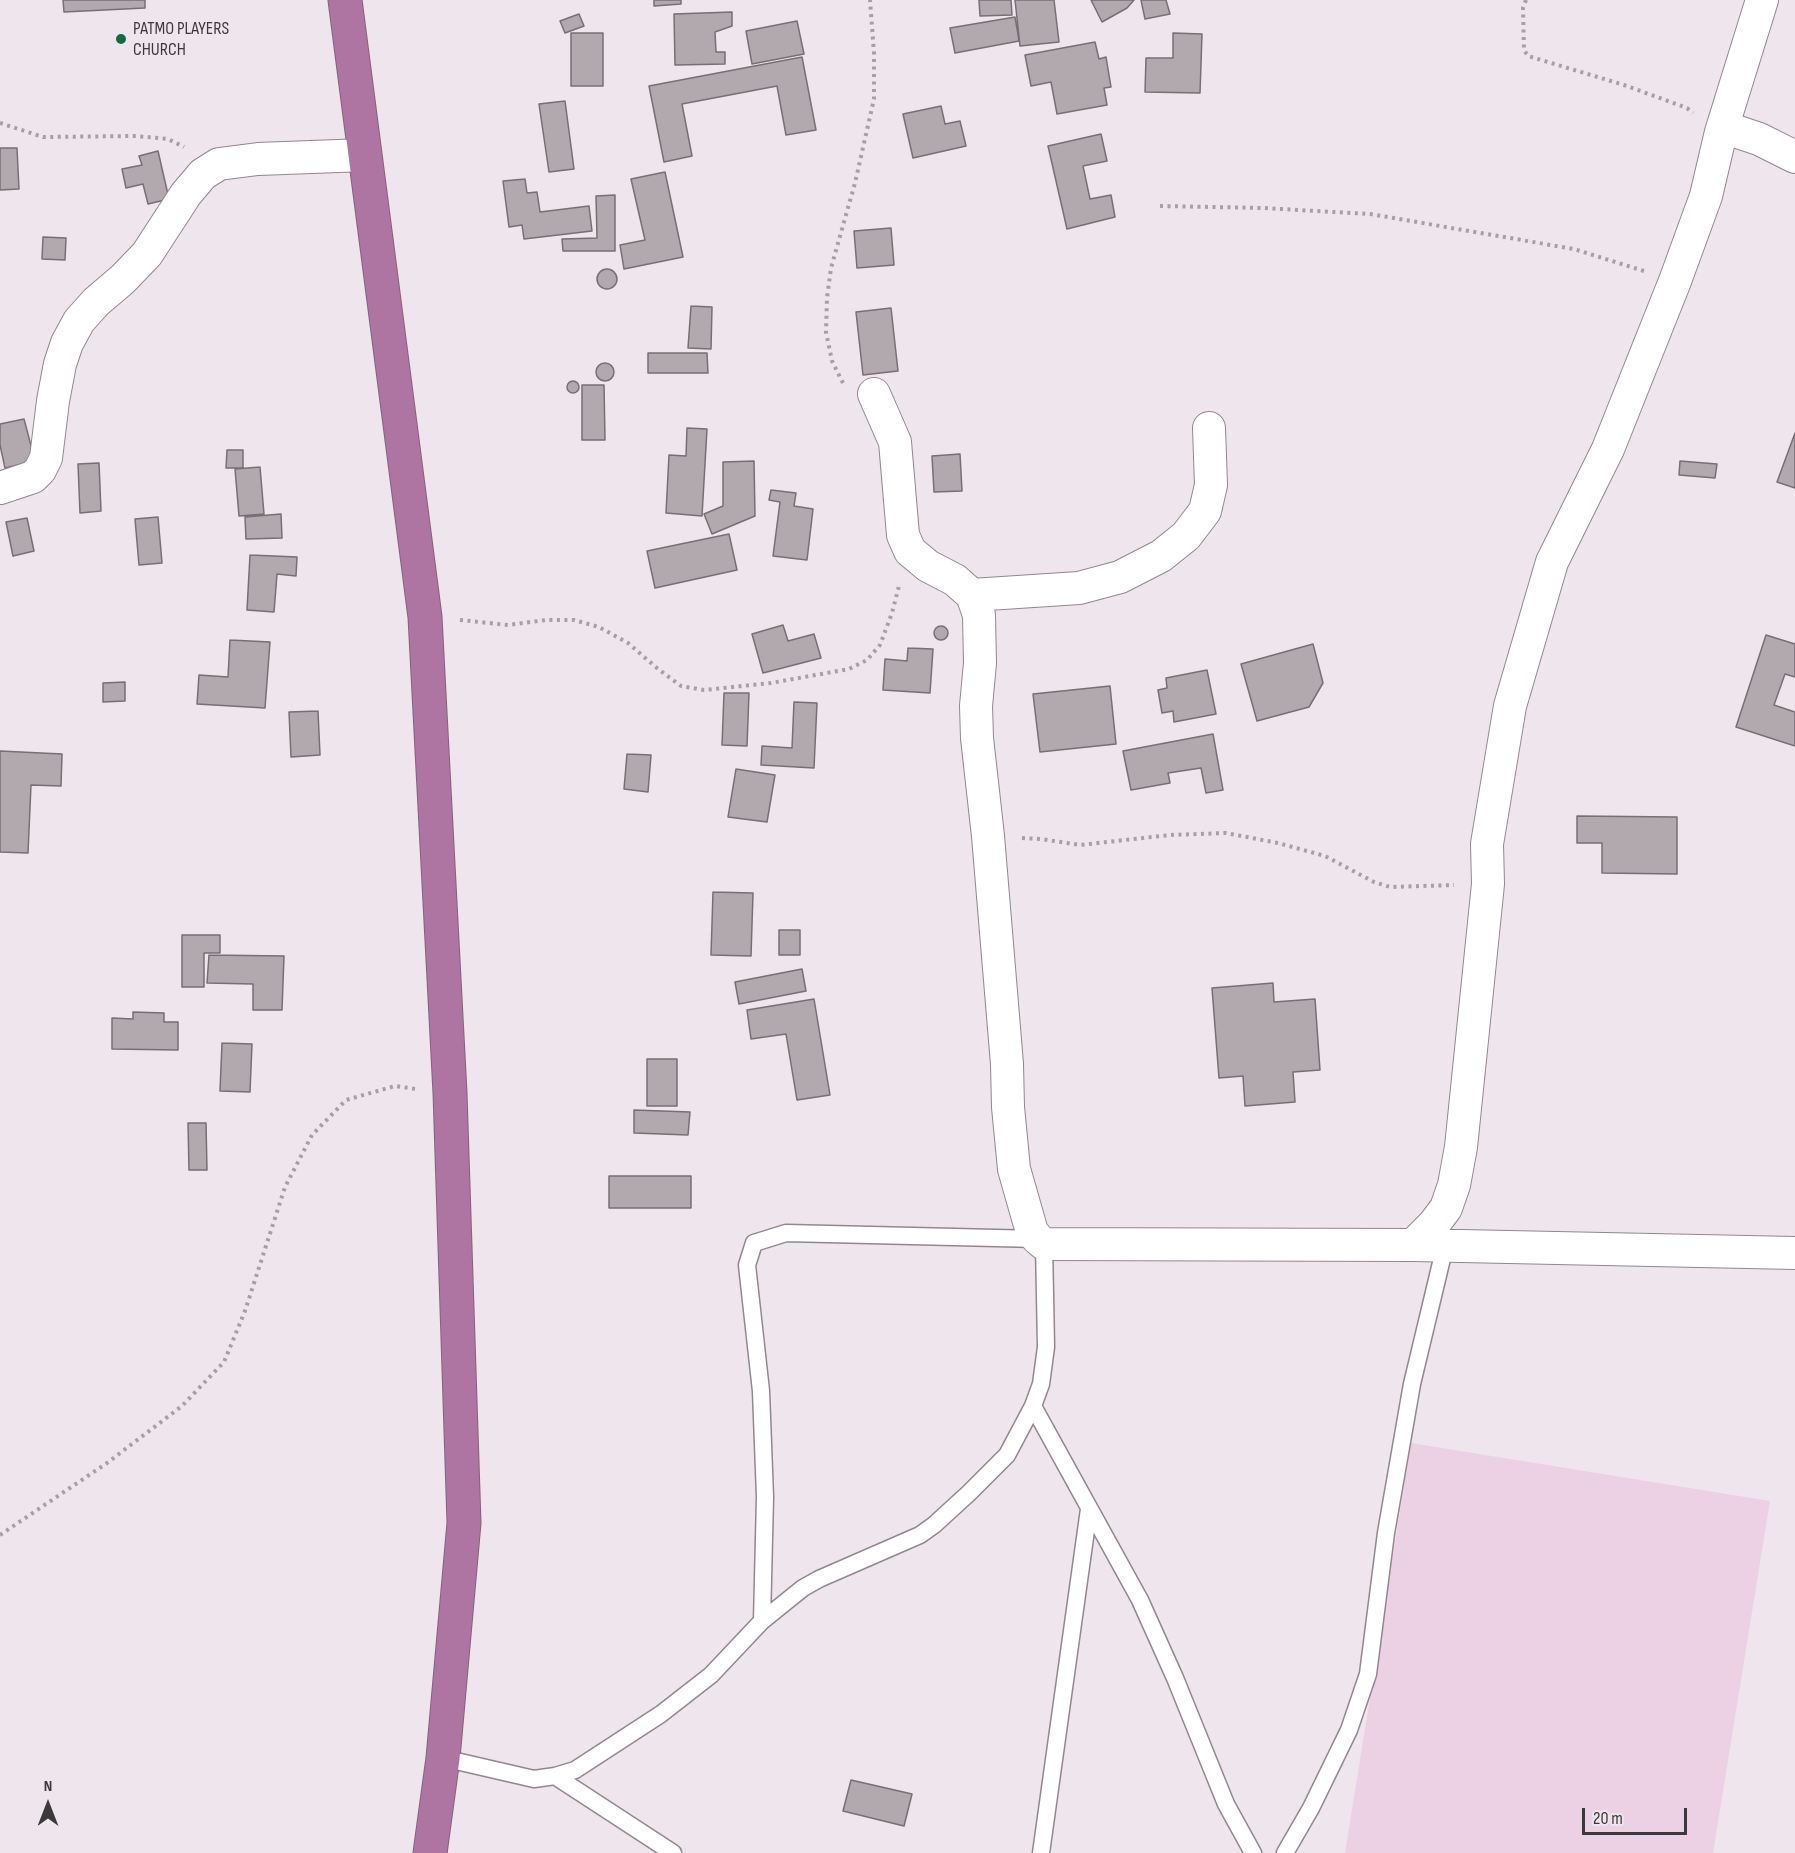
<!DOCTYPE html>
<style>
body{margin:0}
#map{position:relative;width:1795px;height:1853px;overflow:hidden;background:#efe5ec;font-family:"Sofia Sans Condensed",sans-serif}
canvas{display:block}
.north{position:absolute;left:18px;top:1775px;width:60px;height:60px;-webkit-text-stroke:4px #efe5ec;paint-order:stroke;rotate:0deg;font-size:16px;font-weight:700;line-height:24px;text-align:center;color:#3c393b}
.north::after{content:'';display:block;margin:auto;width:21px;height:27px;background:#3c393b;clip-path:polygon(50% 0,100% 100%,50% 72%,0 100%)}
.scale{position:absolute;left:1582px;top:1808px;width:105px;height:27px;box-sizing:border-box;border:3px solid #3c393b;border-top:0;padding-left:8px;font-size:18px;line-height:21px;white-space:nowrap;color:#3c393b;-webkit-text-stroke:4px #efe5ec;paint-order:stroke}
</style>
<div id="map">
<canvas width="1795" height="1853"></canvas>
<div class="north">N</div>
<div class="scale">20 m</div>
</div>
<script>
const ctx = document.querySelector('canvas').getContext('2d');
ctx.lineJoin = 'round';
function fill(path, color) { ctx.fillStyle = color; ctx.fill(path, 'evenodd'); }
const shape = rows => new Path2D(rows.map(r => 'M' + r).join(''));
function strokePath(path, color, width, dash) { ctx.strokeStyle = color; ctx.lineWidth = width; ctx.lineCap = dash ? 'butt' : 'round'; ctx.setLineDash(dash || []); ctx.stroke(path); }
function label(font, color, halo, rows, align = 'center') {
  ctx.font = font + ' "Sofia Sans Condensed",sans-serif'; ctx.lineWidth = 5; ctx.setLineDash([]); ctx.textBaseline = 'middle'; ctx.strokeStyle = halo; ctx.fillStyle = color; for (const [text, x, y, turn = 0] of rows) {
    ctx.save(); ctx.translate(x, y); ctx.rotate((+turn || 0) * Math.PI / 180); ctx.textAlign = isNaN(turn) ? turn : align; if (halo) ctx.strokeText(text, 0, 0); ctx.fillText(text, 0, 0); ctx.restore();
  }
}
fill(shape([
 [1411,1443,1770,1501,1713,1853,1345,1853]
]), '#ecd1e5');
const building = shape([
 [63,0,145,0,145,8,64,12,63,0],
 [654,0,681,0,681,4,654,6,654,0],
 [979,0,1011,0,1012,15,980,16,979,0],
 [1015,0,1054,0,1059,42,1020,46,1015,0],
 [1091,0,1134,0,1127,8,1102,22,1091,0],
 [1141,0,1166,0,1170,14,1145,19,1141,0],
 [732,12,732,26,715,32,716,52,725,52,725,64,675,65,674,14,732,12],
 [579,14,584,26,565,33,560,21,579,14],
 [1015,17,1019,41,955,53,950,28,1015,17],
 [797,21,804,54,752,64,746,31,797,21],
 [571,33,603,33,603,86,571,86,571,33],
 [1173,33,1202,34,1200,93,1145,92,1146,58,1173,58,1173,33],
 [1095,42,1099,59,1106,57,1111,87,1104,88,1107,105,1057,114,1051,82,1031,86,1025,55,1095,42],
 [802,57,816,130,786,135,777,86,682,104,692,156,664,162,649,86,802,57],
 [565,101,574,169,549,172,539,104,565,101],
 [941,106,945,124,960,121,966,146,913,158,903,114,941,106],
 [1101,134,1107,161,1083,166,1090,199,1111,195,1115,217,1067,229,1048,146,1101,134],
 [0,148,17,148,19,189,0,190,0,148],
 [158,151,169,199,148,204,143,184,126,188,122,169,142,165,139,156,158,151],
 [665,172,683,257,624,269,620,245,645,240,631,179,665,172],
 [525,179,527,193,537,192,540,212,589,206,592,231,524,239,522,225,509,227,503,181,525,179],
 [615,195,615,251,563,251,562,239,597,238,596,196,615,195],
 [891,228,894,265,857,268,854,231,891,228],
 [43,237,66,238,65,260,42,259,43,237],
 '597 279a10 10 0 1 1 20 0a10 10 0 1 1-20 0Z',
 [691,306,712,307,711,349,688,348,691,306],
 [891,308,898,371,863,375,856,312,891,308],
 [648,353,707,353,708,373,648,373,648,353],
 '596 372a9 9 0 1 1 18 0a9 9 0 1 1-18 0Z',
 '567 387a6 6 0 1 1 12 0a6 6 0 1 1-12 0Z',
 [582,385,604,385,605,440,582,440,582,385],
 [24,419,35,461,5,468,0,445,0,424,24,419],
 [687,428,707,429,702,516,666,513,669,455,686,456,687,428],
 [1795,433,1795,488,1777,482,1795,433],
 [227,450,243,450,243,468,226,468,227,450],
 [960,454,962,491,934,492,932,456,960,454],
 [754,461,755,516,712,534,704,514,723,506,723,462,754,461],
 [1680,461,1717,464,1715,478,1679,475,1680,461],
 [99,463,101,511,80,513,78,464,99,463],
 [260,467,264,514,239,516,235,469,260,467],
 [771,490,796,493,794,506,813,509,807,560,773,556,780,502,769,500,771,490],
 [281,514,282,538,246,539,245,517,281,514],
 [158,517,162,563,139,565,135,519,158,517],
 [27,518,34,551,13,556,6,522,27,518],
 [729,534,737,570,655,588,647,551,729,534],
 [250,555,297,557,296,576,277,574,274,612,247,610,250,555],
 [783,625,788,641,814,634,821,658,763,673,752,634,783,625],
 '934 633a7 7 0 1 1 14 0a7 7 0 1 1-14 0Z',
 [1766,635,1795,644,1795,677,1785,674,1774,705,1795,712,1795,746,1736,727,1766,635],
 [230,640,270,642,265,708,197,704,199,675,228,677,230,640],
 [1313,644,1323,683,1309,707,1257,721,1241,664,1313,644],
 [908,648,933,649,930,693,883,690,885,659,907,661,908,648],
 [1207,670,1216,714,1174,722,1173,711,1162,713,1158,690,1167,688,1166,678,1207,670],
 [125,682,125,701,103,702,103,683,125,682],
 [1110,686,1116,744,1040,752,1033,694,1110,686],
 [724,693,749,693,747,746,722,745,724,693],
 [794,702,817,703,814,768,761,765,762,746,792,748,794,702],
 [318,711,320,755,291,757,289,712,318,711],
 [1213,734,1223,790,1206,793,1201,768,1168,773,1170,783,1131,790,1123,751,1213,734],
 [0,751,62,754,61,786,31,785,28,853,0,852,0,751],
 [627,754,651,755,648,792,624,789,627,754],
 [736,769,775,775,767,822,728,817,736,769],
 [1577,816,1677,817,1677,874,1602,873,1602,843,1577,843,1577,816],
 [713,892,753,893,751,956,711,955,713,892],
 [779,930,800,930,800,955,779,955,779,930],
 [182,935,220,935,220,953,204,953,204,987,182,987,182,935],
 [209,955,284,956,282,1010,253,1010,253,984,207,983,209,955],
 [802,969,806,991,739,1004,735,982,802,969],
 [1273,983,1274,1002,1315,999,1320,1070,1293,1072,1295,1102,1245,1106,1243,1076,1219,1078,1212,988,1273,983],
 [814,999,830,1095,797,1100,786,1034,751,1039,747,1010,814,999],
 [133,1012,164,1013,164,1022,178,1022,178,1050,112,1049,112,1018,133,1019,133,1012],
 [222,1043,252,1044,250,1092,220,1091,222,1043],
 [647,1059,677,1059,677,1106,647,1106,647,1059],
 [634,1110,690,1112,688,1135,634,1133,634,1110],
 [188,1123,206,1123,207,1170,189,1170,188,1123],
 [609,1176,691,1176,691,1208,609,1208,609,1176],
 [851,1780,912,1794,904,1826,843,1811,851,1780]
]);
fill(building, '#b2a9af');
strokePath(building, '#776f75', 1.5);
const lane = shape([
 [1033,1406,1140,1600,1175,1678,1226,1804,1253,1853],
 [762,1621,765,1497,761,1391,747,1265,754,1243,786,1233,1038,1239],
 [443,1758,534,1779,555,1776,575,1770,661,1714,711,1675,762,1621,803,1588,819,1579,920,1535,934,1525,969,1493,1007,1455,1033,1406,1041,1384,1046,1347,1044,1244],
 [555,1776,673,1853],
 [1041,1853,1089,1509],
 [1285,1853,1311,1808,1349,1730,1368,1674,1386,1533,1412,1384,1445,1246]
]);
const street = shape([
 [1723,127,1759,139,1795,157],
 [874,394,895,442,903,535,910,551,928,566,955,580,972,595,979,615,980,663,976,706,977,738,988,836,1007,1064,1008,1107,1014,1169,1032,1232,1038,1239,1044,1244,1413,1245,1795,1253],
 [0,488,33,477,40,470,46,458,53,401,60,364,67,343,79,321,96,302,123,279,147,254,186,194,203,174,219,164,258,159,365,155],
 [972,595,1079,588,1120,577,1161,556,1186,536,1205,511,1211,485,1209,428],
 [1413,1245,1434,1224,1446,1208,1454,1185,1461,1147,1488,884,1487,844,1510,706,1552,562,1608,449,1675,281,1706,196,1721,132,1762,0]
]);
const highway = shape([
 [345,0,425,617,450,1093,464,1523,443,1758,430,1853]
]);
strokePath(lane, '#91888f', 19);
strokePath(street, '#91888f', 34);
strokePath(highway, '#87607e', 35);
strokePath(shape([
 [1526,0,1523,8,1524,50,1528,56,1624,85,1687,108,1693,113],
 [0,123,43,137,136,136,168,139,184,147],
 [1160,206,1263,208,1370,214,1574,249,1644,271],
 [843,383,832,361,826,332,827,298,831,268,855,183,874,99,874,53,870,0],
 [460,620,508,625,546,620,574,620,599,627,628,643,658,669,681,686,704,690,771,683,849,669,867,660,880,645,892,613,899,586],
 [1022,838,1041,839,1080,845,1170,835,1226,833,1278,843,1325,856,1374,882,1390,887,1454,885],
 [0,1535,107,1463,182,1406,224,1362,245,1311,285,1187,312,1135,346,1100,395,1086,416,1089]
]), '#a79fa4', 4, [3, 4.5]);
strokePath(lane, '#fff', 16);
strokePath(street, '#fff', 32);
strokePath(highway, '#af75a2', 33);
for (const [x, y, r, color] of [
 [121,39,6,"#116b3e"]
]) { const dot = new Path2D(); dot.arc(x, y, r, 0, 2 * Math.PI); ctx.fillStyle = color; ctx.fill(dot); strokePath(dot, '#efe5ec', 2); }
label('18px', '#3c393b', '#efe5ec', [
 ["PATMO PLAYERS",133,29],
 ["CHURCH",133,50]
], 'left');
</script>
